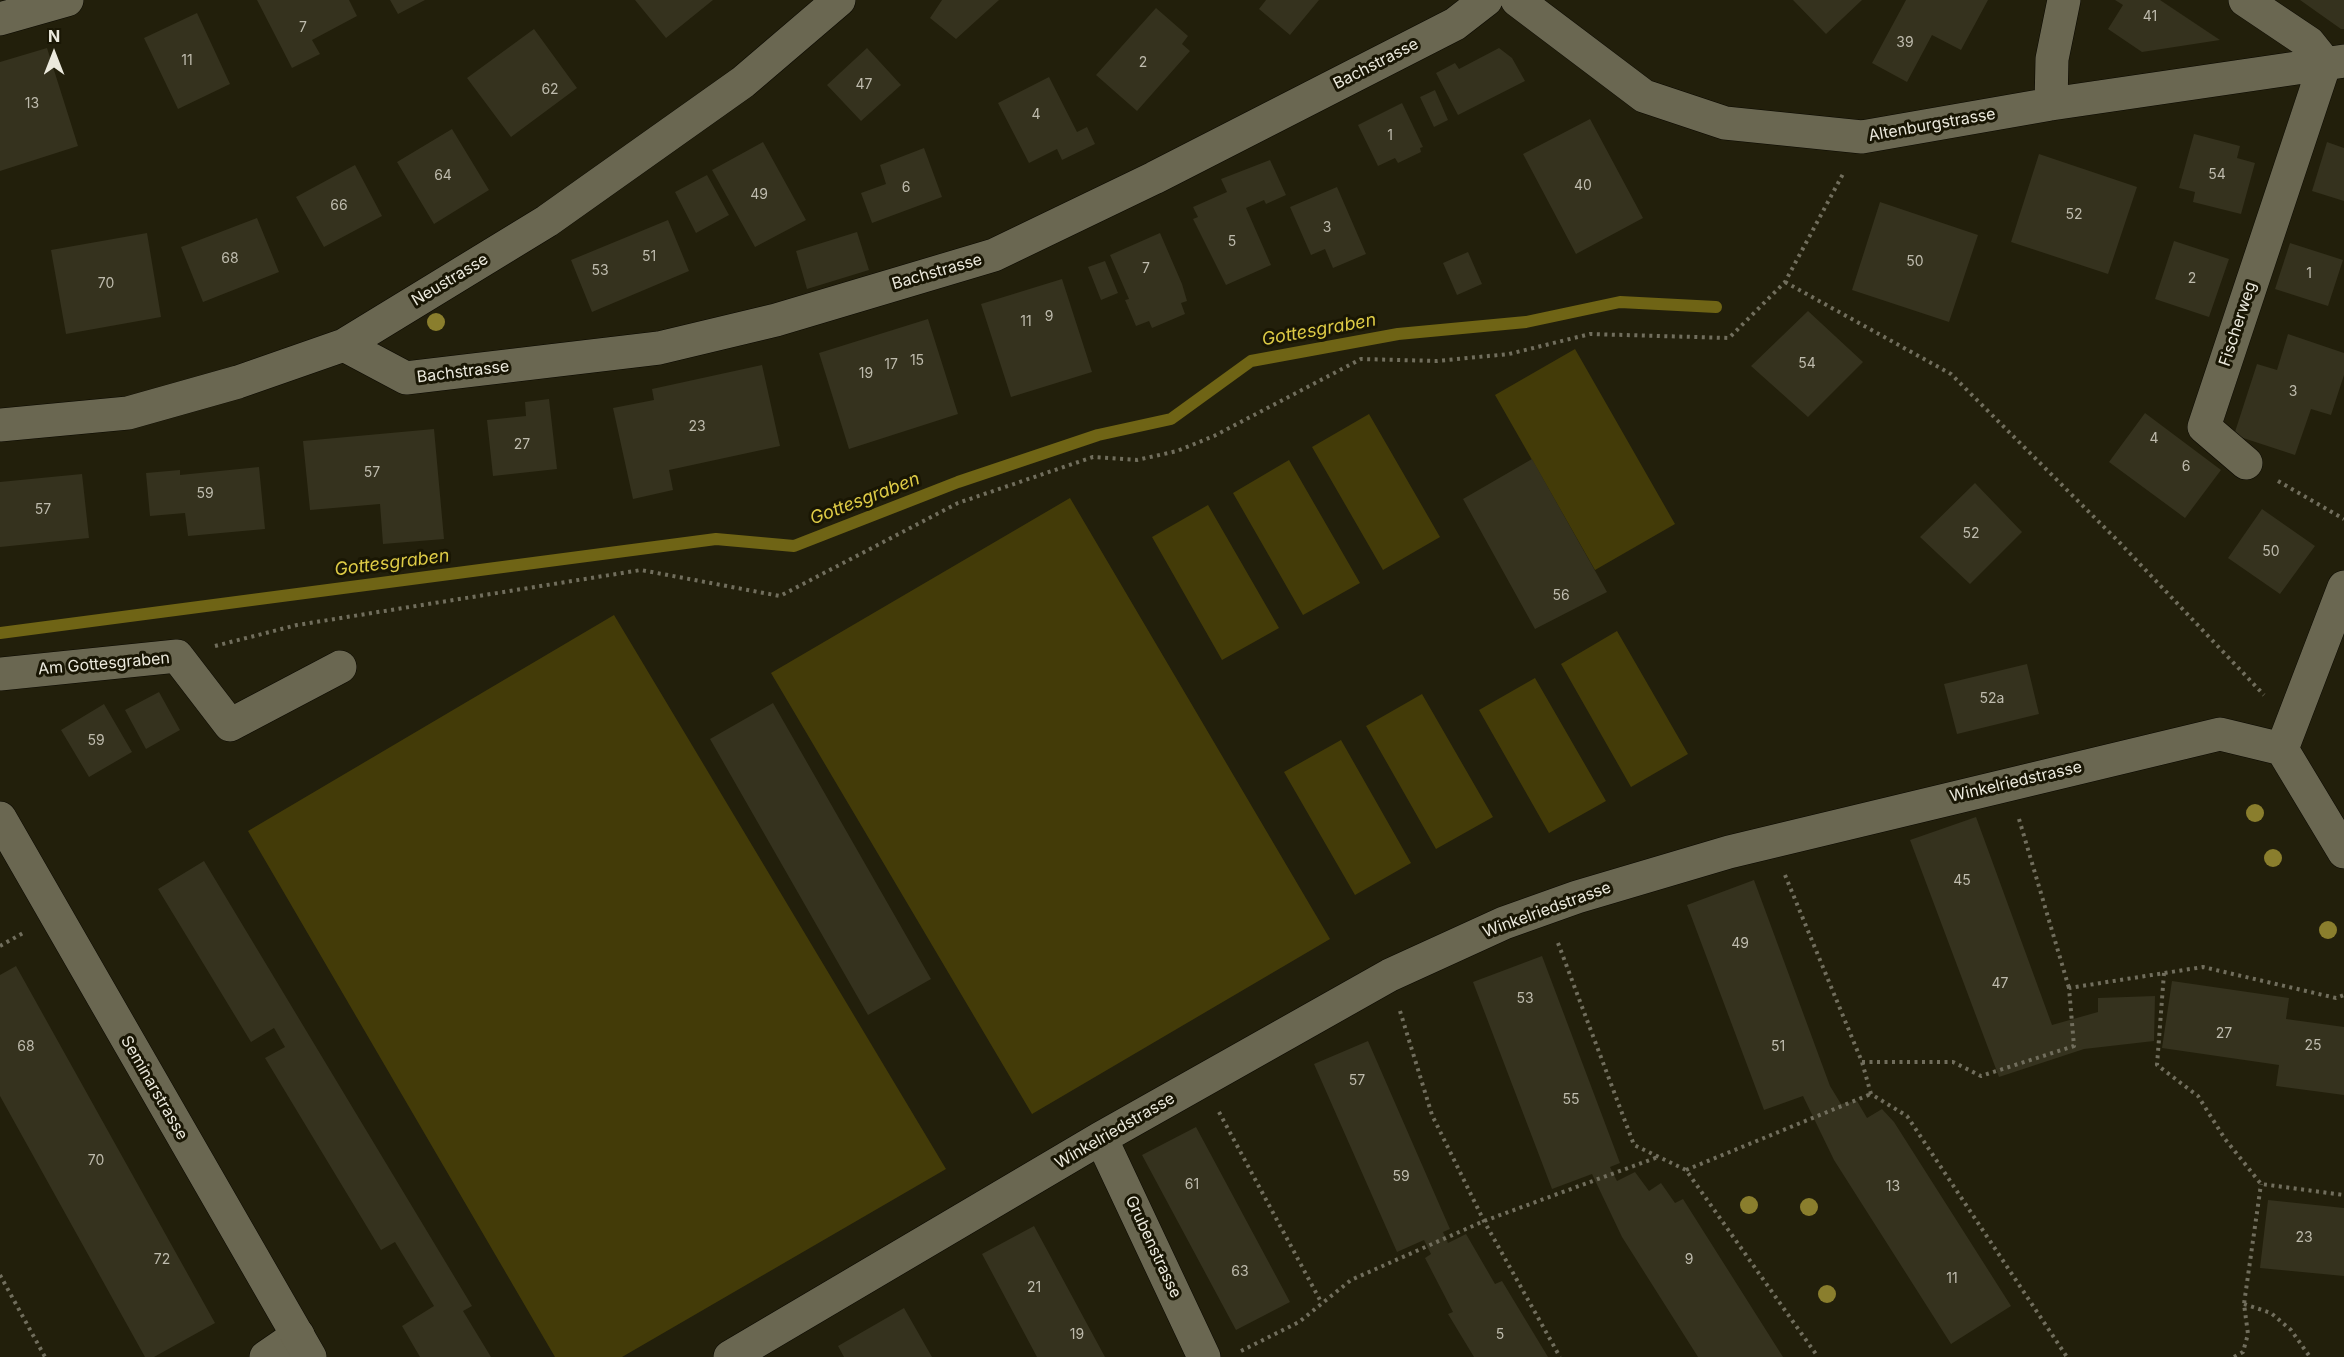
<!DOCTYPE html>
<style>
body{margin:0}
#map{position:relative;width:2344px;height:1357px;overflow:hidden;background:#221f0b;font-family:Inter,sans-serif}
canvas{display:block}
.north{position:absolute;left:24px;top:24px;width:60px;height:60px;-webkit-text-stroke:4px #191604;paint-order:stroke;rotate:0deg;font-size:16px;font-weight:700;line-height:24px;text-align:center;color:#ebe9dd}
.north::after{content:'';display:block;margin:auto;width:21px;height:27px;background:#ebe9dd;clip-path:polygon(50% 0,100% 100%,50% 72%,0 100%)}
</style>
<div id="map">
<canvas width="2344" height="1357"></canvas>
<div class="north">N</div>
</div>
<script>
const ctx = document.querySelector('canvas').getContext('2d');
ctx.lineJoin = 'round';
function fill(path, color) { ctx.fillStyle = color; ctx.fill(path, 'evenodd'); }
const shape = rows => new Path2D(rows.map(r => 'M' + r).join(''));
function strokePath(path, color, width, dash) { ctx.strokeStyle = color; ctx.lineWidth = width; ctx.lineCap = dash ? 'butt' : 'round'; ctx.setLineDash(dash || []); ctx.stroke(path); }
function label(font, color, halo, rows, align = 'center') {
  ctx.font = font + ' Inter,sans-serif'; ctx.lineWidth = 6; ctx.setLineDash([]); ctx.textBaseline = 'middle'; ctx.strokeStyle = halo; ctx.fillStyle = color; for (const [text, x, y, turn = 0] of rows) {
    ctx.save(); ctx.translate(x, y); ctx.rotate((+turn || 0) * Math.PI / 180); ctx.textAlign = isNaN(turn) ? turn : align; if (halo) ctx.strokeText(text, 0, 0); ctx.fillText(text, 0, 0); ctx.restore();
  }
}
fill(shape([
 [1575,349,1675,524,1595,570,1495,395],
 [1369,414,1440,537,1383,570,1312,447],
 [1289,460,1360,583,1303,615,1233,493],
 [1070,498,1330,939,1032,1114,771,673],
 [1208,505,1279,628,1222,660,1152,537],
 [614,615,946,1169,622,1357,555,1357,248,831],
 [1617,631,1688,754,1631,787,1561,664],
 [1535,678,1606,801,1549,833,1479,710],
 [1422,694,1493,817,1436,849,1366,726],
 [1341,740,1411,863,1355,895,1284,772]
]), '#433b08');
strokePath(shape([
 [0,633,716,539,794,546,958,482,1098,435,1171,419,1251,361,1398,334,1526,322,1620,302,1716,307]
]), '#6f6415', 12);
fill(shape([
 [257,0,349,0,357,16,312,40,320,54,292,68],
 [390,0,425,0,398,14],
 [635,0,713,0,666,38],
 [942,0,999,0,956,39,930,18],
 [1266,0,1319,0,1290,35,1259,9],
 [1793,0,1862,0,1826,34],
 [1906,0,1988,0,1961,50,1932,35,1907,82,1872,63],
 [2115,0,2160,0,2220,40,2142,52,2108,29,2123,5],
 [2300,0,2344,0,2344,29,2341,29],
 [1156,8,1188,36,1182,44,1190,51,1137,111,1096,75],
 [197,13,230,84,178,109,144,38],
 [534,29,577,88,511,137,467,78],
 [47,48,78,146,0,171,0,62],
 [867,48,901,85,861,121,827,85],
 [1499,48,1512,58,1525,81,1458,115,1436,73,1455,63,1459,69],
 [1049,77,1077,132,1087,127,1095,144,1062,160,1057,149,1029,163,998,103],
 [1435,90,1448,120,1434,127,1420,97],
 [1402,103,1423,147,1420,148,1421,152,1398,163,1395,158,1378,166,1358,125],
 [1590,119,1643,218,1576,254,1523,154],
 [452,129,489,190,434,224,397,162],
 [2194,134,2240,146,2237,158,2255,163,2241,214,2193,202,2195,192,2179,188],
 [763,142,806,220,755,247,712,170],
 [2327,142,2344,148,2344,201,2312,191],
 [924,148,942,197,872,223,861,193,886,184,880,165],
 [2039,154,2137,187,2108,274,2011,242],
 [1270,160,1286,195,1266,204,1264,200,1246,208,1271,265,1226,285,1193,219,1198,217,1193,207,1227,192,1221,179],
 [355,165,382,216,324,247,296,197],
 [707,175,729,215,696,233,675,192],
 [1337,187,1366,254,1333,268,1325,249,1311,255,1290,207],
 [1880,202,1978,235,1949,322,1852,290],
 [257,218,279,272,203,302,181,247],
 [668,220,689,271,592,312,571,260],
 [857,232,869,270,807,289,796,251],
 [147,233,161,317,66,334,51,250],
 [1160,233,1182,284,1187,301,1181,303,1185,314,1152,328,1149,321,1136,326,1125,300,1129,299,1110,255],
 [2174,241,2229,259,2209,317,2155,299],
 [2290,243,2343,260,2328,306,2275,289],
 [1468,252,1482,284,1457,295,1443,263],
 [1105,261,1118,293,1101,300,1088,267],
 [1062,279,1092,372,1011,397,981,304],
 [1808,311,1863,362,1808,417,1751,366],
 [928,319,958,414,849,449,819,353],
 [2288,334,2344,353,2344,375,2331,415,2311,409,2295,455,2234,435,2257,364,2277,370],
 [762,365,780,446,669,470,673,490,633,499,613,408,654,400,652,389],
 [549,399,557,469,493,476,487,420,526,416,525,402],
 [2145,413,2221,470,2185,518,2109,462],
 [434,429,444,539,383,544,380,504,310,510,303,441],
 [1532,459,1607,592,1535,629,1463,499],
 [259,467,265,529,188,536,185,513,150,516,146,473,180,470,180,475],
 [82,474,89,538,0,547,0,482],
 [1975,483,2022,532,1970,584,1920,537],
 [2262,509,2315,546,2280,594,2228,558],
 [2027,664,2039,714,1957,734,1944,684],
 [159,692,180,730,146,749,125,710],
 [773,703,931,979,868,1015,710,739],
 [104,704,132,752,89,777,61,730],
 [1976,817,2052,1025,2098,1012,2098,998,2155,996,2154,1041,2084,1049,1999,1077,1910,840],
 [204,861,472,1306,463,1311,491,1357,420,1357,402,1326,434,1306,395,1242,381,1250,265,1058,285,1047,274,1028,251,1042,158,889],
 [1754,880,1830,1086,1841,1104,1857,1101,1867,1118,1882,1109,1894,1122,2011,1306,1951,1344,1834,1160,1803,1096,1764,1110,1687,905],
 [1542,956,1620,1163,1610,1167,1617,1181,1635,1172,1649,1191,1661,1183,1675,1203,1683,1199,1783,1357,1698,1357,1622,1237,1592,1174,1552,1189,1473,982],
 [16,966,215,1323,154,1357,145,1357,0,1096,0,975],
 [2172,981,2289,998,2286,1019,2344,1027,2344,1095,2276,1086,2279,1065,2162,1048],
 [1368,1041,1450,1229,1443,1232,1448,1243,1466,1234,1495,1284,1502,1281,1548,1357,1474,1357,1448,1314,1453,1312,1425,1258,1431,1254,1424,1240,1397,1252,1314,1064],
 [1196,1127,1290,1302,1236,1330,1142,1155],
 [2268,1200,2344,1208,2344,1276,2260,1268],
 [1034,1226,1086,1322,1105,1357,1037,1357,982,1254],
 [904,1308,932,1357,844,1357,838,1346]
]), '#35321e');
const minor = shape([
 [1517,0,1644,96,1725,123,1862,137,2051,104,2344,61],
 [2245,0,2309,43,2325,63,2204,427,2246,463],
 [0,19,67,0],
 [2051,104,2052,59,2064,0],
 [344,345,406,378,659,348,776,320,994,255,1154,178,1455,24,1486,0],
 [0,425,128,413,238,382,344,345,547,221,743,82,839,0],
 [0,674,177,656,230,725,340,667],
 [2282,749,2344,587],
 [2282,749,2344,852],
 [1101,1138,1204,1357],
 [266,1357,298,1335],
 [730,1357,1101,1138,1390,975,1504,923,1577,897,1729,852,2220,734,2282,749]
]);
const tertiary = shape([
 [0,818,310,1357]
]);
strokePath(minor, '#0b0900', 34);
strokePath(tertiary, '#0b0900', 34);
strokePath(shape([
 [1785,282,1951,374,2120,543,2264,695],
 [2278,481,2344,519],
 [215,646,297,625,641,570,780,596,958,503,1093,457,1137,460,1177,451,1214,436,1361,359,1437,361,1509,354,1590,334,1729,338,1785,282,1844,172],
 [2019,819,2069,988],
 [1785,875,1862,1062,1871,1094,1907,1116,2067,1357],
 [1558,943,1634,1145,1686,1170,1818,1357],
 [0,946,23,933],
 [2164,973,2157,1065,2198,1096,2225,1139,2261,1184,2344,1195],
 [1400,1011,1432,1115,1484,1221,1560,1357],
 [1862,1062,1953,1062,1981,1076,2074,1046,2069,988,2203,967,2336,998,2344,995],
 [1219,1112,1321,1302],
 [1686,1170,1871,1094],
 [0,1275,45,1357],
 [2244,1304,2271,1313,2291,1330,2310,1357],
 [1241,1351,1299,1322,1351,1280,1484,1221,1658,1157],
 [2234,1357,2243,1352,2248,1334,2244,1304,2261,1184]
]), '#716e5d', 4, [3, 4.5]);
strokePath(minor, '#6a6751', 33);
strokePath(tertiary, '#6a6751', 33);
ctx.fillStyle = '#8a7e2d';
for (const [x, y] of [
 [436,322],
 [2255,813],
 [2273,858],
 [2328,930],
 [1749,1205],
 [1809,1207],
 [1827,1294]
]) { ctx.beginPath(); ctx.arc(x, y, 9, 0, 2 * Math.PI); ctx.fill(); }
label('14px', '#bebbad', null, [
 ["41",2150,17],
 ["7",303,28],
 ["39",1905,43],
 ["11",187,61],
 ["2",1143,63],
 ["47",864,85],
 ["62",550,90],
 ["13",32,104],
 ["4",1036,115],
 ["1",1390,136],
 ["54",2217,175],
 ["64",443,176],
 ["40",1583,186],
 ["6",906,188],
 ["49",759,195],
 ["66",339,206],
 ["52",2074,215],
 ["3",1327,228],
 ["5",1232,242],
 ["51",649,257],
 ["68",230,259],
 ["50",1915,262],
 ["7",1146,269],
 ["53",600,271],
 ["1",2309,274],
 ["2",2192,279],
 ["70",106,284],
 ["9",1049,317],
 ["11",1026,322],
 ["15",917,361],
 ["54",1807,364],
 ["17",891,365],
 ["19",866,374],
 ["3",2293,392],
 ["23",697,427],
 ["4",2154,439],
 ["27",522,445],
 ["6",2186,467],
 ["57",372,473],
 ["59",205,494],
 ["57",43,510],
 ["52",1971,534],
 ["50",2271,552],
 ["56",1561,596],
 ["52a",1992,699],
 ["59",96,741],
 ["45",1962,881],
 ["49",1740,944],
 ["47",2000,984],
 ["53",1525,999],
 ["27",2224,1034],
 ["25",2313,1046],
 ["68",26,1047],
 ["51",1778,1047],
 ["57",1357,1081],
 ["55",1571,1100],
 ["70",96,1161],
 ["59",1401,1177],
 ["61",1192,1185],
 ["13",1893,1187],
 ["23",2304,1238],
 ["72",162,1260],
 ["9",1689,1260],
 ["63",1240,1272],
 ["11",1952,1279],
 ["21",1034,1288],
 ["19",1077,1335],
 ["5",1500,1335]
]);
label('16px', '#ebe9dd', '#191604', [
 ["Bachstrasse",1376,64,-27],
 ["Altenburgstrasse",1932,125,-10],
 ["Bachstrasse",937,272,-16],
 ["Neustrasse",450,280,-31],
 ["Fischerweg",2238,324,-72],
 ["Bachstrasse",463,372,-7],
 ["Am Gottesgraben",104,664,-5],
 ["Winkelriedstrasse",2016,782,-13],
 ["Winkelriedstrasse",1547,910,-20],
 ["Seminarstrasse",154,1088,60],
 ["Winkelriedstrasse",1115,1131,-30],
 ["Grubenstrasse",1153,1247,65]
]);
label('italic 18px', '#decb46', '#191604', [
 ["Gottesgraben",1319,330,-10],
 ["Gottesgraben",865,499,-21],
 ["Gottesgraben",392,563,-7]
]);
</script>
